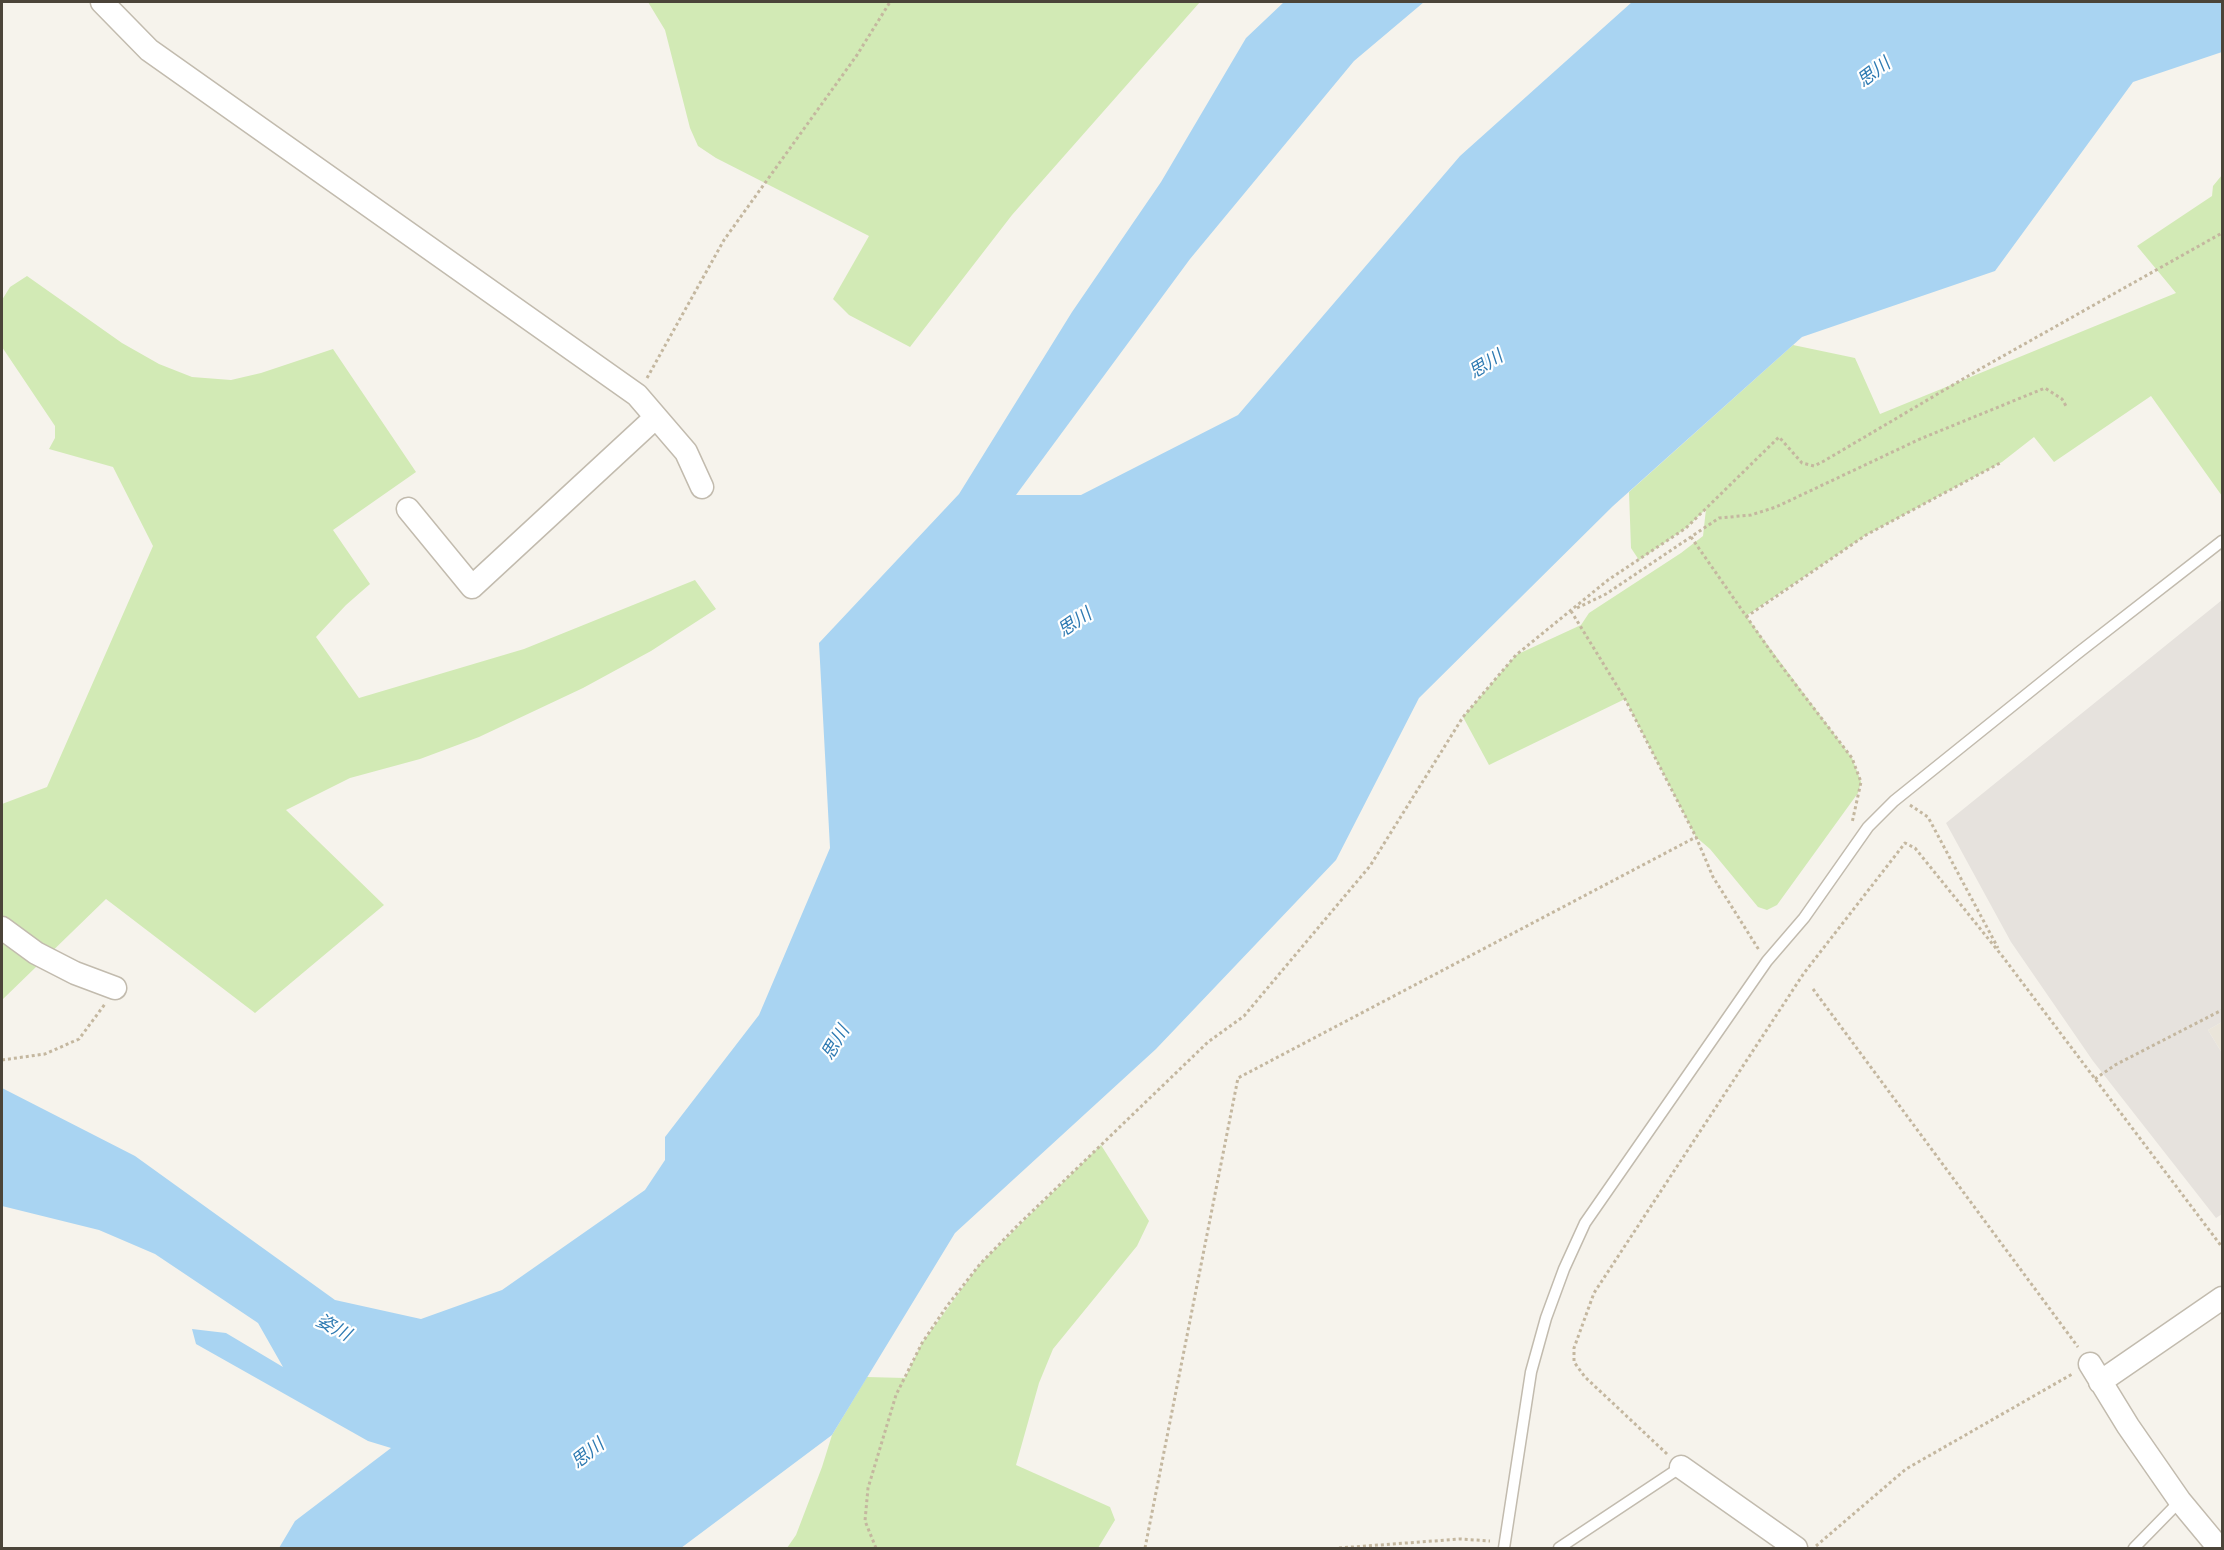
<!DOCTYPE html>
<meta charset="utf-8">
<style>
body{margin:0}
#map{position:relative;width:2224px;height:1550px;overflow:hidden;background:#f6f3ec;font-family:Arial,sans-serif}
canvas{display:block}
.frame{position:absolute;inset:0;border:3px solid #4b4439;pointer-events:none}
</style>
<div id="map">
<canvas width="2224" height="1550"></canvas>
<div class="frame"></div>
</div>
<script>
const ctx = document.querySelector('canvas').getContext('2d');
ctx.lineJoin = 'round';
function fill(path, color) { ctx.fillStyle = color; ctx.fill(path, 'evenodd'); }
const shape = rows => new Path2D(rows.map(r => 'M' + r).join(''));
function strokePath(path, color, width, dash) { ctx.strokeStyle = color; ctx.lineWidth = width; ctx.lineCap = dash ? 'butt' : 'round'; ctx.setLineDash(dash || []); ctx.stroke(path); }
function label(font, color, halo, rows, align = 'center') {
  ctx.font = font + ' Arial,"Noto Sans JP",sans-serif'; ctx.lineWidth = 4.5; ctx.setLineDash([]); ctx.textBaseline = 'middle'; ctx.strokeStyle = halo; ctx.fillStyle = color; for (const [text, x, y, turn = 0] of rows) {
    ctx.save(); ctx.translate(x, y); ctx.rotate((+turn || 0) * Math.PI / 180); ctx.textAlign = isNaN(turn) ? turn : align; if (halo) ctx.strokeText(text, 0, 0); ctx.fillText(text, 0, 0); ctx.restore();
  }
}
fill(shape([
 [2222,1022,2222,1053,2208,1030]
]), '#eae5da');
fill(shape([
 [2222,600,2222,1022,2208,1030,2222,1053,2222,1214,2216,1218,2093,1061,2011,942,1946,823]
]), '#e6e2dd');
fill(shape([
 [648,2,1200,2,1012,215,910,347,849,315,833,299,869,236,716,158,698,146,690,128,665,30],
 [2222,175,2222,496,2151,396,2054,462,2034,437,2002,462,1866,535,1746,616,1852,758,1861,782,1858,793,1777,905,1767,910,1758,907,1710,849,1696,837,1625,699,1489,765,1463,717,1516,655,1581,625,1589,613,1681,553,1703,536,1706,509,1686,528,1639,560,1631,548,1629,492,1793,345,1855,358,1880,414,2176,293,2137,246,2212,196,2213,186],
 [27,276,122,343,159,364,192,377,231,380,261,373,333,349,416,472,333,530,370,584,346,605,316,637,359,698,524,649,695,580,716,609,651,651,583,688,479,737,420,759,350,778,286,810,384,905,255,1013,106,899,2,1000,2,804,47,787,153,546,113,467,49,449,55,438,55,426,2,347,2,300,10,287],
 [1101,1145,1149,1221,1137,1246,1053,1349,1039,1383,1016,1465,1110,1507,1115,1520,1098,1548,787,1548,796,1535,822,1467,832,1435,867,1377,905,1378,922,1343,980,1264]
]), '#d2eab5');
fill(shape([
 [1284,2,1424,2,1354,61,1190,259,1016,495,1081,495,1238,415,1460,156,1632,2,2222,2,2222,52,2133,82,1995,271,1802,337,1613,506,1419,698,1336,860,1156,1049,955,1233,832,1435,681,1548,279,1548,295,1521,391,1448,368,1441,196,1344,192,1329,226,1333,283,1367,258,1323,155,1254,99,1230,2,1206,2,1088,135,1156,335,1300,421,1319,502,1290,645,1190,665,1160,665,1137,759,1015,830,848,819,643,959,494,1072,312,1161,182,1246,38]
]), '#a9d4f2');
const service = shape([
 [1504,1548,1531,1372,1546,1318,1564,1269,1585,1223,1767,961,1804,918,1868,827,1894,801,2078,653,2222,541],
 [1559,1548,1681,1467],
 [2134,1548,2180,1501]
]);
const minor = shape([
 [102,2,149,50,637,395,686,452,702,487],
 [408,509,472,587,656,417],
 [2,928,36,953,75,973,115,988],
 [2090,1364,2128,1426,2180,1501,2219,1548],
 [2100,1382,2222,1298],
 [1681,1467,1796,1548]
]);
strokePath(service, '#c2bbae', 13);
strokePath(minor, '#c2bbae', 25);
strokePath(shape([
 [647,378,724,240,857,55,890,2],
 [1691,537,1776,659,1852,758,1861,782,1852,823],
 [1577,608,1606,594,1719,518,1751,515,1776,507,1920,439,2045,388,2062,399,2066,406],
 [1571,611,1625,699,1696,837,1713,877,1759,950],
 [1746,617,1866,535,2002,462],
 [1910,805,1928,817,1998,948],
 [1813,989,2078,1347],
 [2,1060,45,1054,79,1039,105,1004],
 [2095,1079,2115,1065,2222,1010],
 [1667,1454,1585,1377,1574,1362,1574,1348,1594,1293,1804,973,1905,843,1915,848,2003,957,2222,1247],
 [1816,1546,1906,1469,2074,1373],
 [876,1548,865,1521,868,1488,896,1395,922,1343,947,1306,980,1264,1018,1225,1208,1042,1244,1016,1370,866,1463,717,1516,655,1608,580,1686,528,1779,437,1802,463,1814,466,1824,461,1980,369,2222,233],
 [1145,1548,1238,1078,1696,837],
 [1339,1548,1460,1539,1490,1541]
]), '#c4b79f', 3, [3, 3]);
strokePath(service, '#fff', 10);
strokePath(minor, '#fff', 22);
label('italic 18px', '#2e7ab2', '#fff', [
 ["思川",1874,73,-37],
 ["思川",1486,365,-32],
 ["思川",1075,623,-34],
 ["思川",836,1043,-59],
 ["姿川",333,1328,28],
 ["思川",588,1454,-38]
]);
</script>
